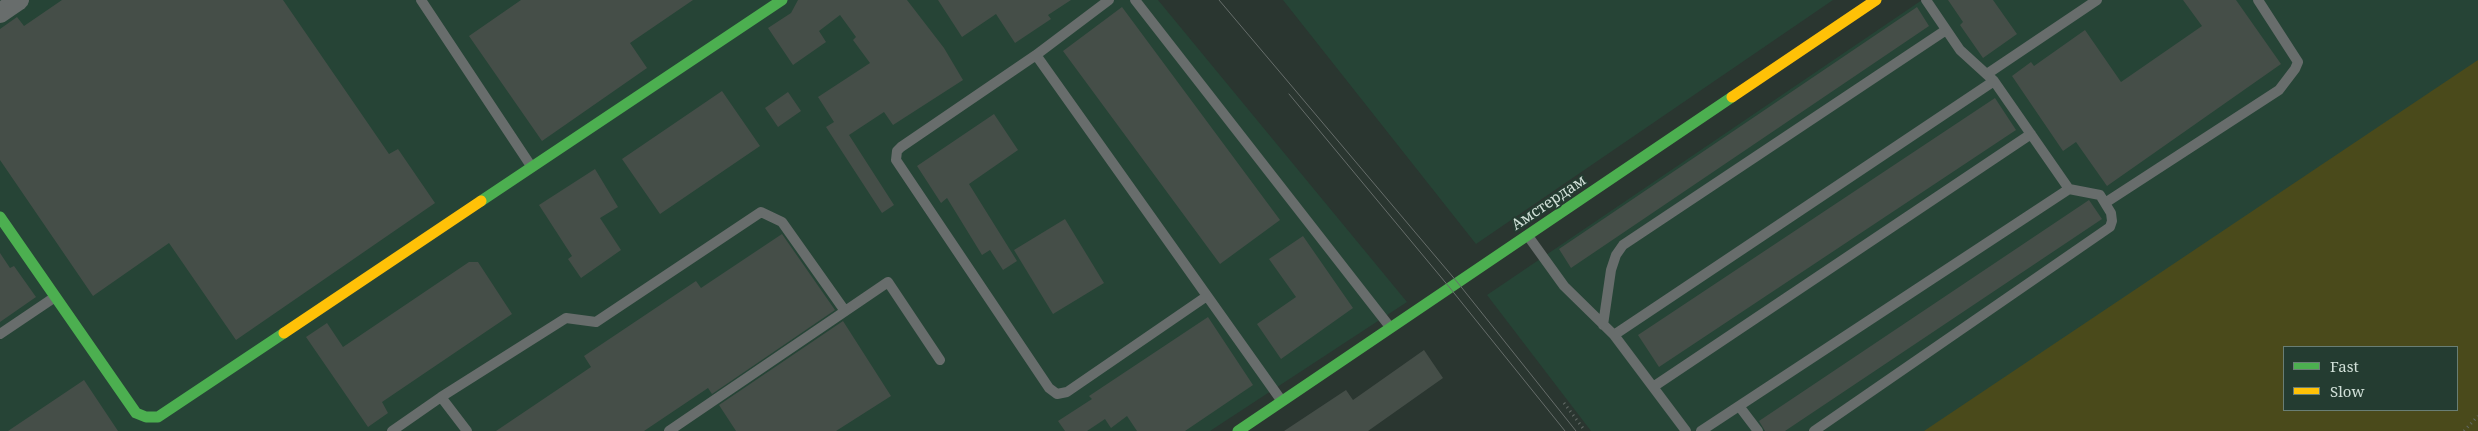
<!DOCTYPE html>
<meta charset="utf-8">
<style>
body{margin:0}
#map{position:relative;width:2478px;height:431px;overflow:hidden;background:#2a3630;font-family:"Noto Serif",serif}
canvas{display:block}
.legend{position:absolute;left:2283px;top:346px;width:175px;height:65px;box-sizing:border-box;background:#243c31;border:1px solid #697e74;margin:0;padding:6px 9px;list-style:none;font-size:15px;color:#d1e0d8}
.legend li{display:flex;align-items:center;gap:10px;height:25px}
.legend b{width:25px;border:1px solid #697e74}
</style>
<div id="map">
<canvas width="2478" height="431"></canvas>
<ul class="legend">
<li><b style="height:6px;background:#4caf50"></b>Fast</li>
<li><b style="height:6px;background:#ffc107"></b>Slow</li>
</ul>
</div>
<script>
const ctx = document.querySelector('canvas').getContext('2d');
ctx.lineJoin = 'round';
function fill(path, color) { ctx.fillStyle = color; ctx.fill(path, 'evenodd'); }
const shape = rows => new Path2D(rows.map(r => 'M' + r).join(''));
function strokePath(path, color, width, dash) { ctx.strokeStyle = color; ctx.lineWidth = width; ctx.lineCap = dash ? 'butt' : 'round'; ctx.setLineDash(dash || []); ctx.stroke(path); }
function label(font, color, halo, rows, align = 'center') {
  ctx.font = font + ' "Noto Serif",serif'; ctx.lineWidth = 4; ctx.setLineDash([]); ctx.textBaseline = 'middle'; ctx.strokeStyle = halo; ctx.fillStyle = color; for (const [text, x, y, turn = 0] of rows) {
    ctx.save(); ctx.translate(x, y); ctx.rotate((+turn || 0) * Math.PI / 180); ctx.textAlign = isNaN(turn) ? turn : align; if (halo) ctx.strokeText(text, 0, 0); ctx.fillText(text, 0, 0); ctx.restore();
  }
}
fill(shape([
 [0,0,1158,0,1407,302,1210,431,0,431],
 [1283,0,1833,0,1476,244],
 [1922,0,2478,0,2478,431,1591,431,1487,295],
 [2284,347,2457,347,2457,410,2284,410]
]), '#264436');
fill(shape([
 [2478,60,2478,431,1924,431],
 [2284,347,2457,347,2457,410,2284,410]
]), '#4a4a1b');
fill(shape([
 [62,0,283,0,389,154,398,149,435,203,236,340,169,243,93,296,0,160,0,29,17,17,24,26],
 [521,0,693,0,630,43,647,68,542,141,469,36],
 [798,0,907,0,944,48,963,80,893,125,884,112,849,135,894,205,882,213,826,127,834,122,818,97,870,63,853,40,856,37,840,15,819,31,826,42,793,65,768,28,791,13],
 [938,0,1071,0,1048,15,1051,19,1015,43,996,14,962,37],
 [1948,0,1993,0,2017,34,1983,58,1960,25,1963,22],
 [2183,0,2236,0,2281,64,2107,186,2076,142,2063,151,2012,76,2031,62,2034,66,2085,30,2121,82,2202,26],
 [1122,7,1280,220,1220,264,1063,51],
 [1917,7,1929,26,1571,268,1559,249],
 [722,91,760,146,660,214,622,159],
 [788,92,801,111,778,127,765,108],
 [1995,98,2016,130,1659,367,1638,335],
 [994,114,1018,150,969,184,1017,261,1003,270,990,250,982,255,947,198,941,203,917,166],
 [595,169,618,207,600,218,621,250,581,278,568,259,572,256,539,205],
 [2089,200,2102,219,1785,431,1765,431,1759,421],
 [1065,219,1104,283,1053,314,1014,250],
 [782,234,835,310,712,394,708,388,644,431,496,431,591,367,584,356,696,281,701,288],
 [1303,236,1353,308,1281,359,1257,324,1296,297,1269,259],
 [0,253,10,268,14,266,36,297,0,322],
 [469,262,478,262,512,314,382,402,388,413,368,427,306,337,327,323,343,347],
 [1208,317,1253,385,1185,431,1137,431,1127,416,1111,428,1105,419,1087,431,1065,431,1058,421,1092,399,1089,396],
 [843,321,891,396,836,431,736,431,719,405],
 [1424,350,1443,378,1368,431,1284,431,1346,390,1353,400],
 [84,380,118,431,8,431]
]), '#454e48');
strokePath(shape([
 [1564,403,1585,431],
 [2464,431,2478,416]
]), '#636b67', 3, [1, 4]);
strokePath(shape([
 [421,0,531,166],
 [1109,0,1036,55,1281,400],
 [1135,0,1390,327],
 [1036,55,901,147,897,151,896,160,1049,388,1057,394,1067,392,1207,296],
 [1987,74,2097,0],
 [2105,203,2279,90,2295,69,2298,62,2258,0],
 [1528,236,1564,286,1614,335,1686,431],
 [1603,325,1611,270,1616,255,1623,245,1946,30],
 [0,334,55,297],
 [1614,335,1994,81],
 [1653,387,2031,134],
 [441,397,467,431],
 [1739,406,1758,431],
 [392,431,441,397,566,318,596,322,761,212,782,222,845,311],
 [669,431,888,282,940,360],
 [1701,431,2069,189,1994,81,1960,50,1926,0],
 [1814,431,2110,227,2112,221,2111,213,2100,195,2069,189]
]), '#686d6c', 10);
strokePath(shape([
 [0,13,19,0]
]), '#686d6c', 20);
strokePath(shape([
 [481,201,782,0],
 [0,217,136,413,146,417,158,417,284,333],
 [1238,431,1732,97]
]), '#4caf50', 11);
strokePath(shape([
 [1732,97,1876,0],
 [284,333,481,201]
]), '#ffc107', 11);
strokePath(shape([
 [1219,0,1458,283,1576,431],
 [1289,94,1450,288,1565,431]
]), '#666d6a', 1);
label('15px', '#d1e0d8', '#243c31', [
 ["Амстердам",1549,203,-34]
]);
</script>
